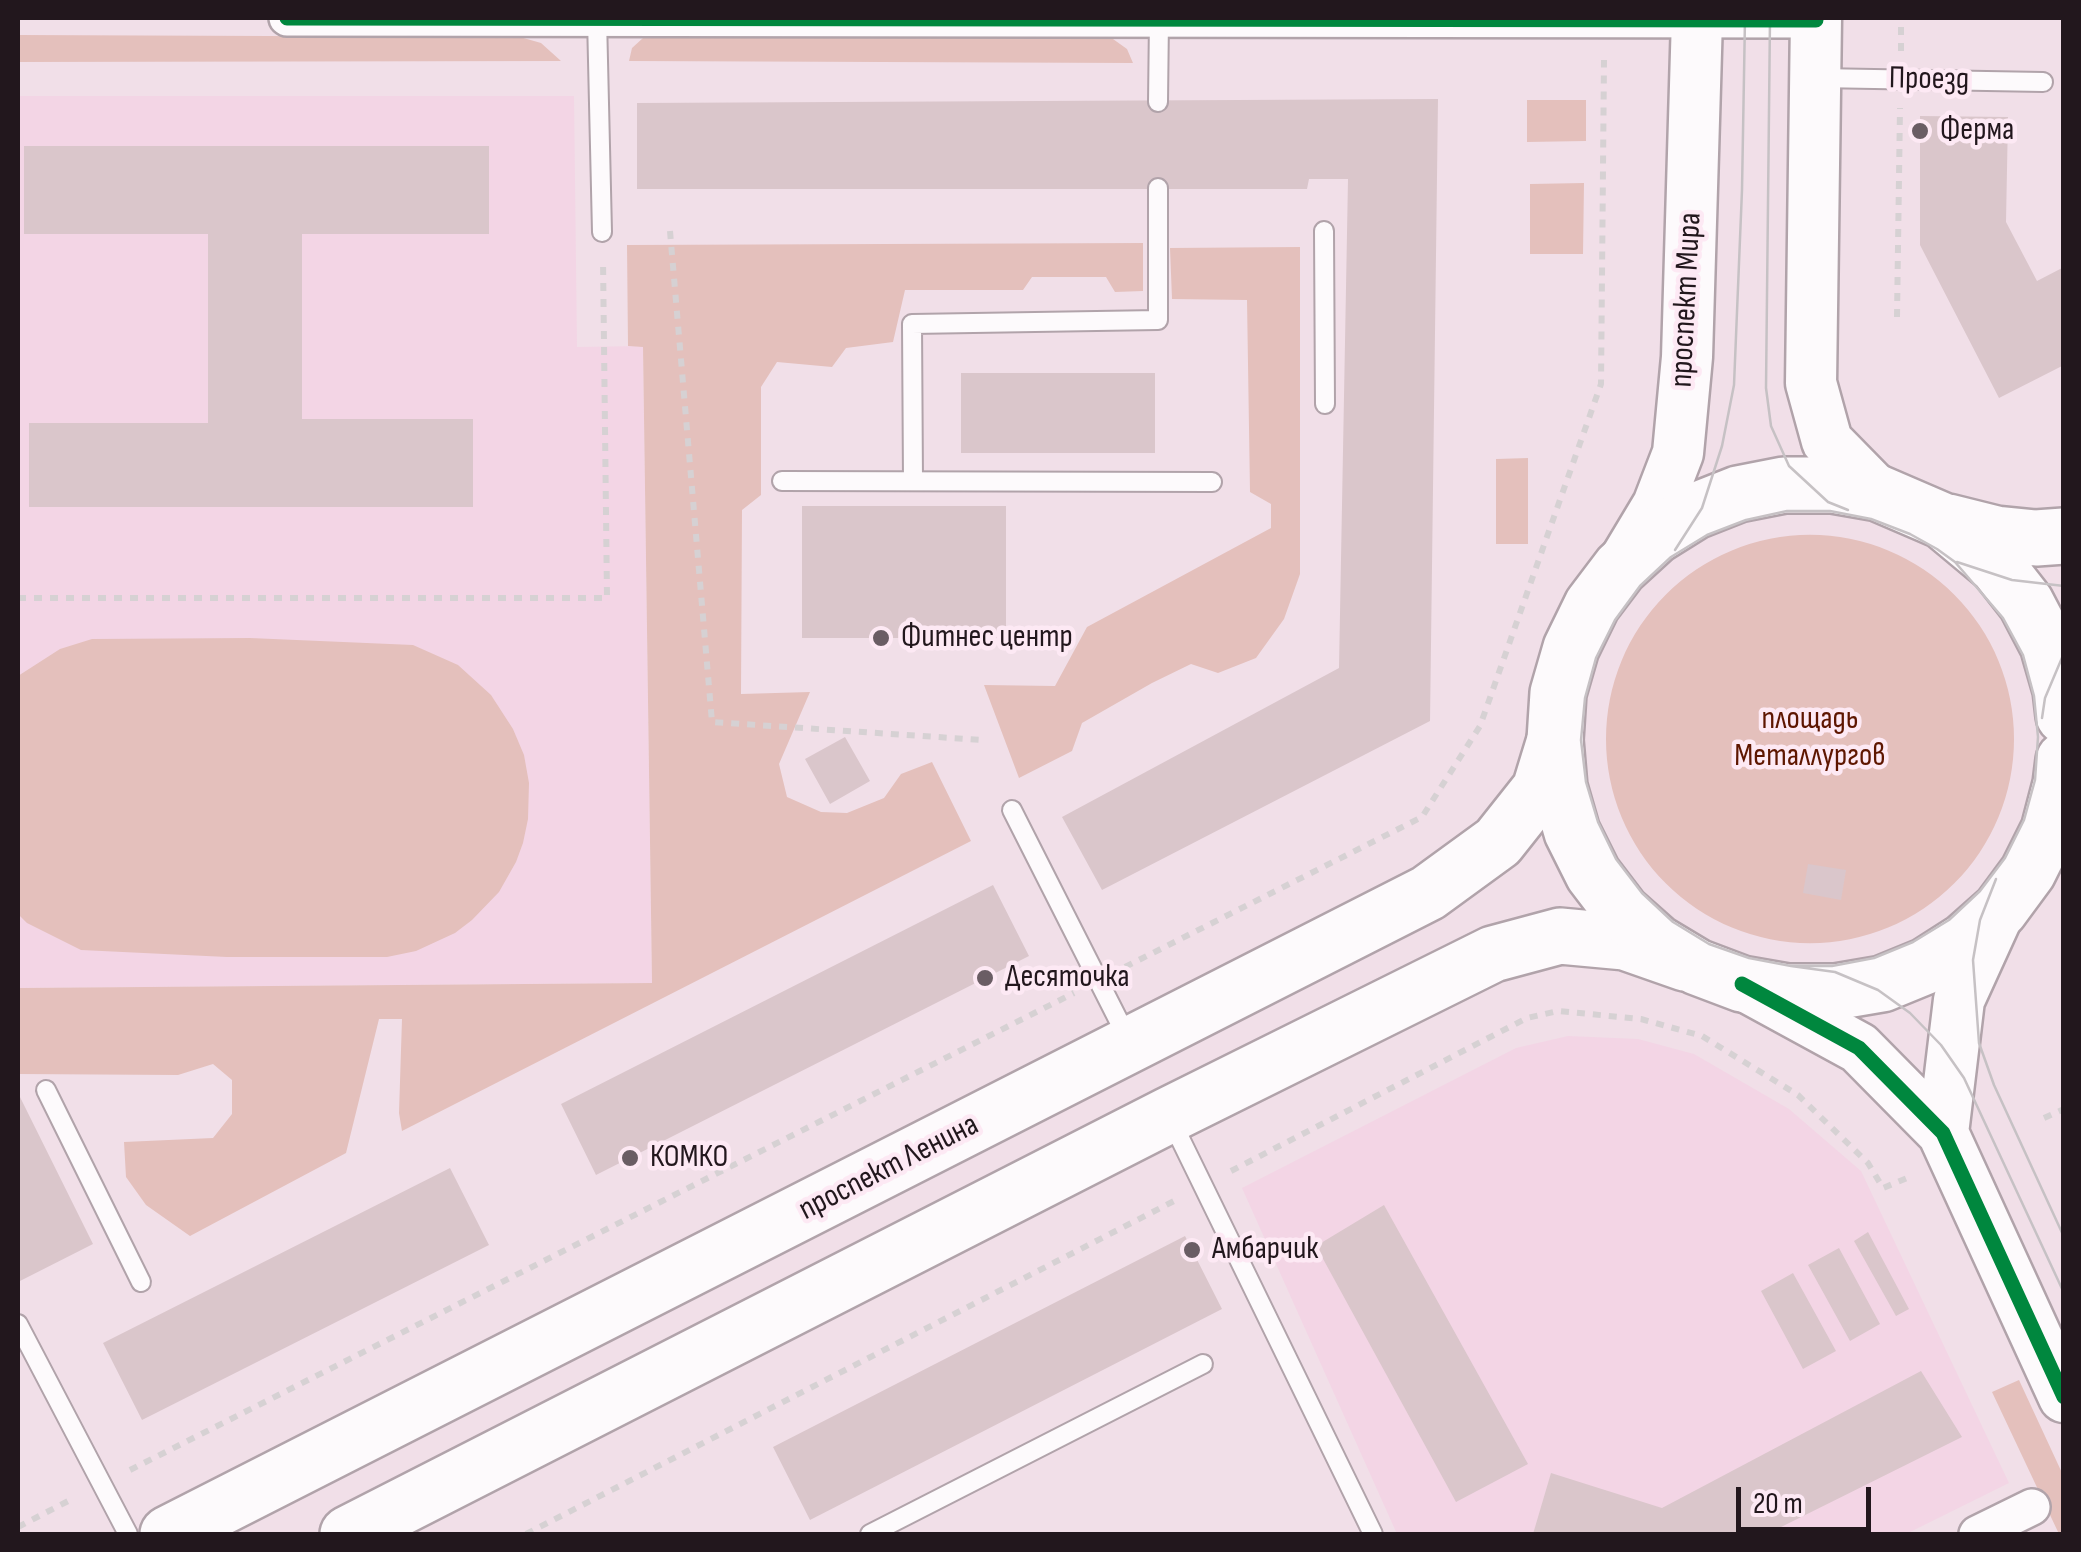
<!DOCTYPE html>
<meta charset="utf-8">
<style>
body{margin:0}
#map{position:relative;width:2081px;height:1552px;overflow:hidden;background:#f1dfe8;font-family:"Sofia Sans Condensed",sans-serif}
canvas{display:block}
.frame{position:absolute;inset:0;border:20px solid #22171d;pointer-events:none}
.scale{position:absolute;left:1736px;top:1487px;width:135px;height:45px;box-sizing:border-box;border:5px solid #22171d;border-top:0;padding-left:12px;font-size:30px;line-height:35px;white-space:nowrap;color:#22171d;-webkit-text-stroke:8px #fde9f4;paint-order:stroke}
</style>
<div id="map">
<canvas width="2081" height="1552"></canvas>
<div class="frame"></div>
<div class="scale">20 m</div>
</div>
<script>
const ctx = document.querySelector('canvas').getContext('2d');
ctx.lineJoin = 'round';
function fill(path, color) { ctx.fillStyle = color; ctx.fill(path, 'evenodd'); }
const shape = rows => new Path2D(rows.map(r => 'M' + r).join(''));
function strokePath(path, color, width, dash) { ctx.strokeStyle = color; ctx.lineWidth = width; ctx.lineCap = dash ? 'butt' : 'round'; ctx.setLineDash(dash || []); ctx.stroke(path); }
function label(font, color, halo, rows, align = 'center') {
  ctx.font = font + ' "Sofia Sans Condensed",sans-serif'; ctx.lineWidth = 9; ctx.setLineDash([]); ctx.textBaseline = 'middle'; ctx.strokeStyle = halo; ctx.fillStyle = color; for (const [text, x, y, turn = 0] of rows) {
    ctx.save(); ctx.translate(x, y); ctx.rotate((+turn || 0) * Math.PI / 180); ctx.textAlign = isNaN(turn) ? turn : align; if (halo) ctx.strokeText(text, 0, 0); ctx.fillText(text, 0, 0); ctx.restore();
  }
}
fill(shape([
 [18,96,574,96,577,347,643,346,652,983,18,988],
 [1568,1036,1638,1039,1694,1054,1789,1109,1861,1171,2009,1483,1906,1534,1397,1534,1242,1188,1516,1048]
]), '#f3d5e5');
fill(shape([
 [660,34,1096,35,1113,39,1127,49,1133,63,629,61,632,48,643,38],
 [18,35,520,37,541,43,561,61,18,62],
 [1527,100,1586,100,1586,141,1527,142],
 [1584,183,1583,254,1530,254,1530,184],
 [1143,243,1143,291,1115,292,1106,277,1032,277,1023,290,905,290,893,342,846,348,832,367,777,362,761,387,761,495,742,510,741,694,810,692,779,764,787,797,821,812,847,813,884,798,901,774,932,762,971,841,402,1131,399,1113,402,1019,379,1019,346,1153,190,1236,146,1205,126,1177,124,1142,213,1138,232,1114,232,1080,213,1064,178,1075,18,1074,18,988,652,983,643,347,628,346,627,245],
 [1300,247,1300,574,1284,619,1256,658,1218,673,1191,664,1152,683,1082,723,1072,751,1019,778,984,685,1055,686,1087,627,1271,528,1271,504,1250,492,1247,300,1172,299,1170,248],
 [1528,458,1528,544,1496,544,1496,459],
 '1606 739a204 204 0 1 1 408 0a204 204 0 1 1-408 0Z',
 [250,638,413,645,458,665,491,695,513,729,524,755,529,783,528,819,523,843,516,862,499,892,472,920,455,933,416,951,387,957,227,957,81,950,27,923,18,914,18,676,60,649,92,639],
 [2019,1380,2063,1475,2063,1534,2059,1534,1992,1392]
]), '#e4c0bc');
fill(shape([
 [1438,99,1430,721,1102,890,1062,817,1339,668,1348,179,1309,179,1307,189,637,189,637,103],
 [1920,116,2008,117,2006,222,2037,281,2064,267,2064,365,1999,398,1920,245],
 [24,146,489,146,489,234,302,234,302,419,473,419,473,507,29,507,29,423,208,423,208,234,24,234],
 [961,373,1155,373,1155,453,961,453],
 [802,506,1006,506,1006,638,802,638],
 [845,737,870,781,830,804,805,759],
 [1808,864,1846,870,1841,900,1803,893],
 [993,885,1029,956,596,1175,561,1104],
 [18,1093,93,1244,18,1282],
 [450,1168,489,1245,142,1420,103,1343],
 [1384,1205,1528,1464,1456,1502,1316,1246],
 [1868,1232,1909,1309,1896,1316,1854,1241],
 [1185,1236,1222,1309,810,1520,773,1447],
 [1839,1248,1880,1324,1850,1341,1808,1265],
 [1793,1273,1836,1351,1803,1369,1761,1291],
 [1921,1371,1962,1437,1767,1534,1533,1534,1551,1473,1662,1508]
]), '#dac6cb');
const lane = shape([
 [597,18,602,232],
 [1818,78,2043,82],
 [1158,102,1159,19],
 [1324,231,1325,404],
 [782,481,1212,482],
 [913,481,912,324,1158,320,1158,188],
 [1012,810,1129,1041],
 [46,1090,141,1282],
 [1171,1120,1373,1534],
 [18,1324,128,1534],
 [870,1534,1203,1364]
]);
const street = shape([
 [287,18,1816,20],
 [1977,1534,2032,1507]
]);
const secondary = shape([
 [1816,18,1811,383,1827,441,1878,493],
 [1625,560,1658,505,1678,453,1687,357,1697,18],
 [1749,988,1859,1048,1943,1133,2064,1397],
 [1943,1133,1959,1000,2000,910]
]);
const primary = shape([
 [168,1534,1428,893,1498,842,1540,789,1555,740],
 [348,1534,1169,1115,1493,954,1560,936,1625,942,1685,963]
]);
const highway = shape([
 [1948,522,1996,534,2036,538,2064,536],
 [2064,716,2061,690,2048,645,2026,603,1997,566,1943,521,1878,493,1832,485,1784,485,1738,494,1695,511,1655,536,1620,568,1592,605,1571,648,1558,693,1555,740,1559,787,1572,832,1593,874,1622,912,1657,943,1697,967,1742,984,1788,992,1835,992,1882,984,1926,966,1965,941,2000,910,2028,872,2049,830,2061,784,2064,760]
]);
strokePath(lane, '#b1a3aa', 22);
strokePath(street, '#b1a3aa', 40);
strokePath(secondary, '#b1a3aa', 55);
strokePath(primary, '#b1a3aa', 60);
strokePath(highway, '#b1a3aa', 60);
strokePath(shape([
 [1901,51,1901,18],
 [670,231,712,722,982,740],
 [1897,317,1900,108],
 [18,598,607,598,603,259],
 [1125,967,1422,817,1480,726,1601,384,1604,60],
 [2044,1118,2064,1109],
 [1231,1171,1527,1018,1558,1011,1641,1019,1702,1036,1798,1095,1868,1163,1883,1188,1912,1176],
 [130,1470,1074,993],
 [18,1527,74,1498],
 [526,1534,1176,1200]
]), '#d6d1d3', 6, [8, 8]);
strokePath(lane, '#fdfafc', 18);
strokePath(street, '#fdfafc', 35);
strokePath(secondary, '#fdfafc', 50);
strokePath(primary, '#fdfafc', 55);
strokePath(highway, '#fdfafc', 55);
strokePath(shape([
 [1770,18,1766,388,1771,426,1789,466,1828,502,1848,510],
 [1675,550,1702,508,1722,446,1734,385,1742,190,1745,18],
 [1957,562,2012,580,2064,586],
 [2042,718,2045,698,2064,653],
 [1996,879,1980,920,1973,960,1979,1043,1994,1085,2064,1237],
 [1791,966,1832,966,1874,958,1913,942,1949,920,1980,891,2005,858,2024,820,2035,780,2038,737,2034,696,2023,655,2003,618,1955,562,1937,549,1910,534,1871,519,1830,511,1787,511,1746,520,1707,535,1671,557,1640,586,1615,620,1596,658,1585,698,1581,740,1586,782,1598,822,1616,859,1642,893,1673,922,1709,944,1749,958,1791,966,1835,972,1878,990,1910,1013,1941,1045,1964,1078,2064,1293]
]), '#c6c1c4', 2.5);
strokePath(shape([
 [287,18,1816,20],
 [1742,984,1859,1048,1943,1133,2064,1397]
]), '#00873e', 15);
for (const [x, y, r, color] of [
 [1920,131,10,"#6a5d64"],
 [881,638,10,"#6a5d64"],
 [985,978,10,"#6a5d64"],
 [630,1158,10,"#6a5d64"],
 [1192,1250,10,"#6a5d64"]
]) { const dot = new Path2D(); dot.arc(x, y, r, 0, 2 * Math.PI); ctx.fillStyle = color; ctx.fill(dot); strokePath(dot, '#fde9f4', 4); }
label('32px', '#22171d', '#fde9f4', [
 ["Проезд",1929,80,1],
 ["проспект Мира",1687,300,-87],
 ["проспект Ленина",889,1168,-27]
]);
label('32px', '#22171d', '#fde9f4', [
 ["Ферма",1940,131],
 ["Фитнес центр",901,638],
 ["Десяточка",1005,978],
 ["КОМКО",650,1158],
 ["Амбарчик",1212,1250]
], 'left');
label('32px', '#5e1600', '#fde9f4', [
 ["площадь",1810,720],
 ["Металлургов",1810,757]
]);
</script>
